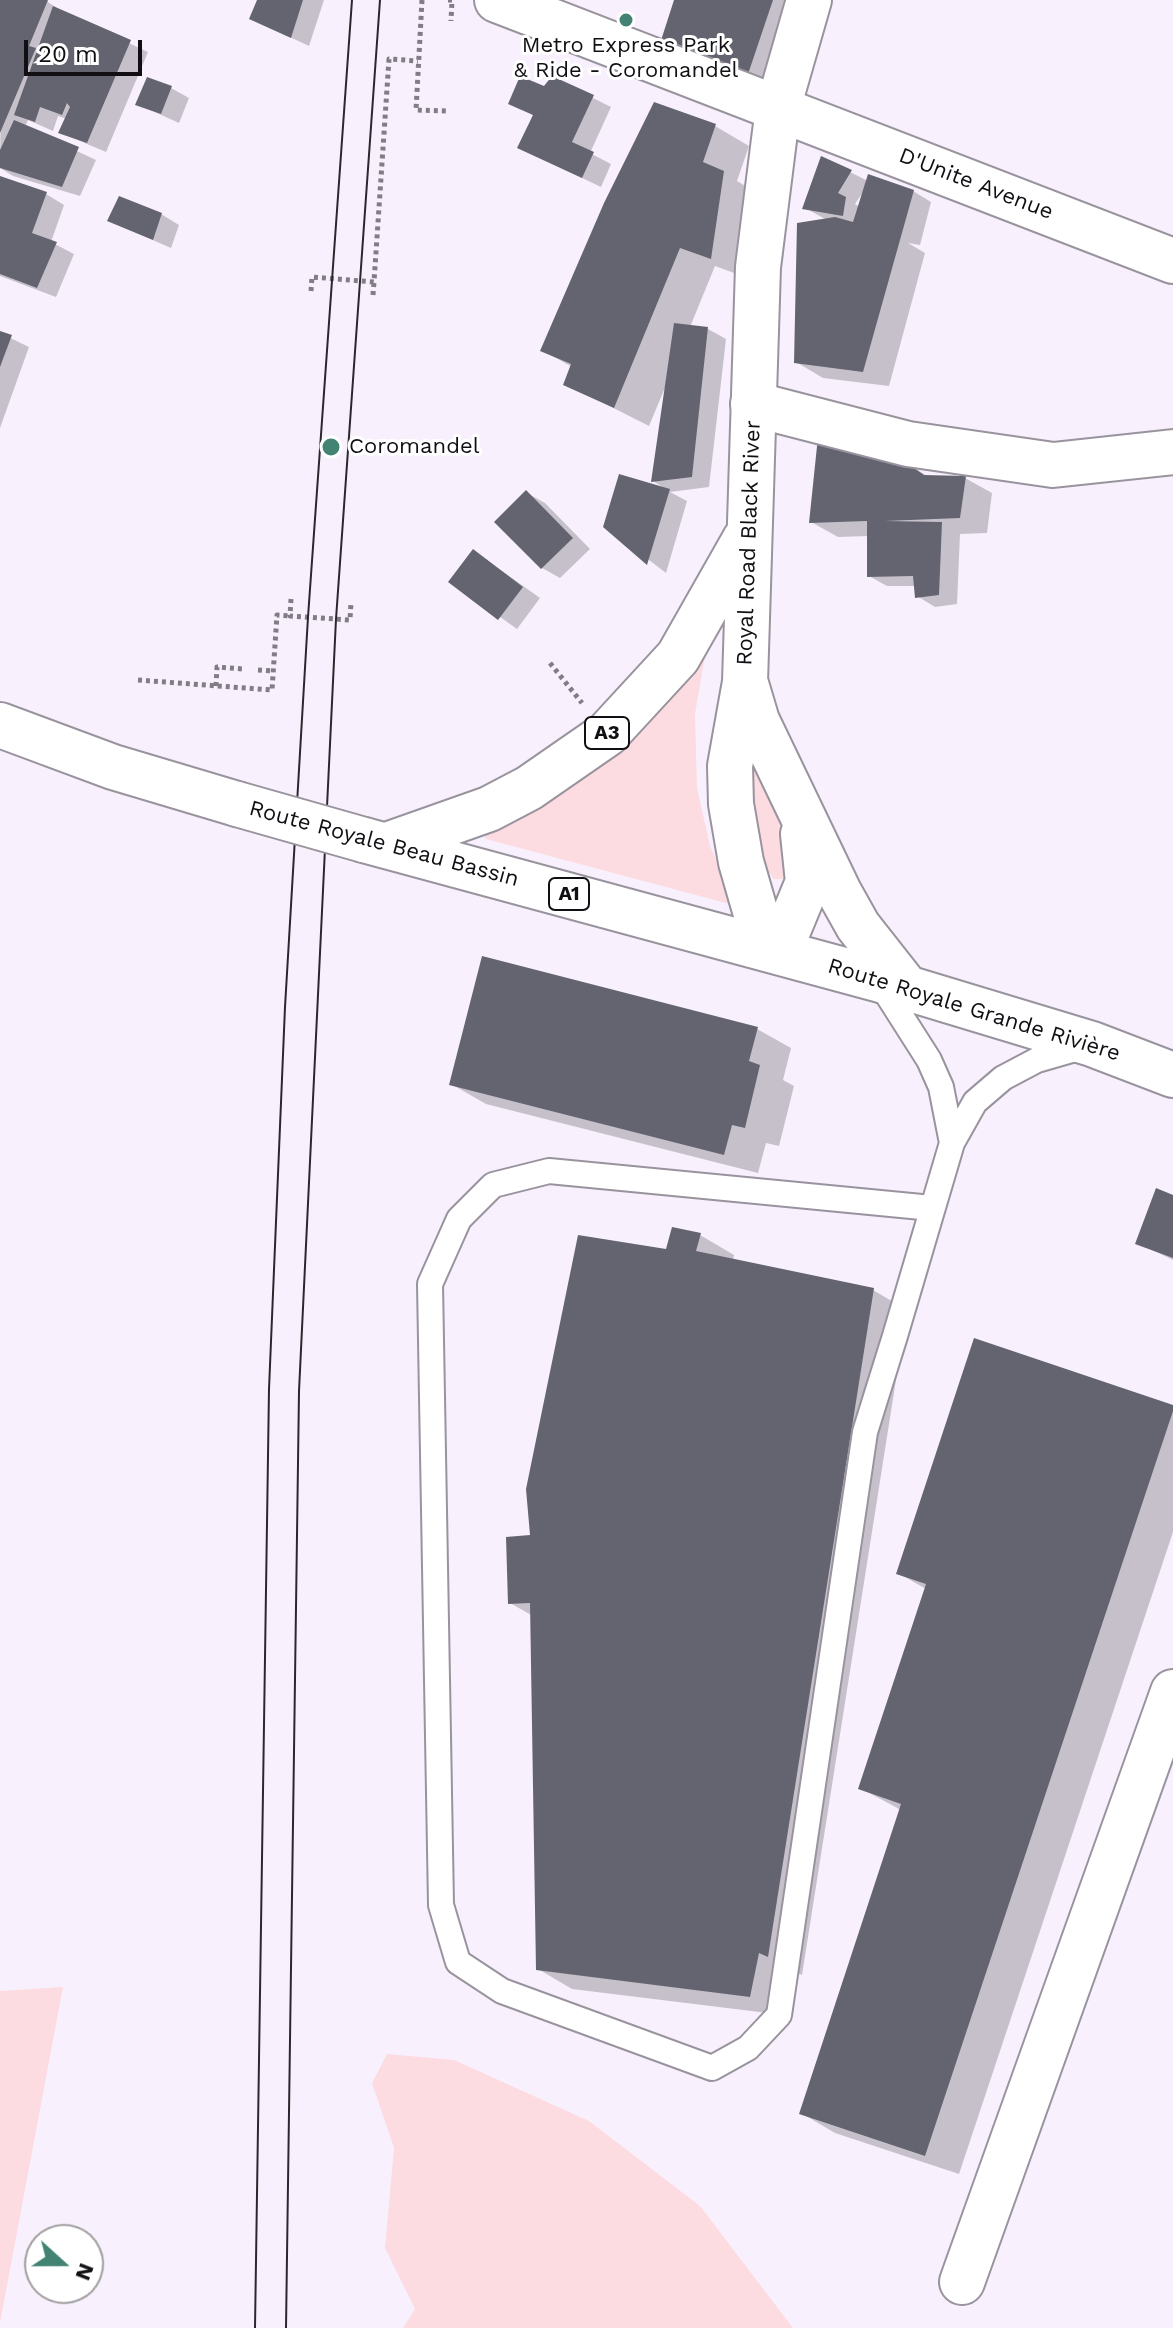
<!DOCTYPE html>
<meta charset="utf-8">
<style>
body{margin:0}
#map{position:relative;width:1173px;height:2328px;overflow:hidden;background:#f8f1fd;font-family:"Work Sans",sans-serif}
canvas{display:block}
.north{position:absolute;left:24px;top:2224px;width:80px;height:80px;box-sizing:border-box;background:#fff;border:2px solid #a09fa1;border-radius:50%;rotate:111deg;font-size:22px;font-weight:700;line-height:32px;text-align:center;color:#110f13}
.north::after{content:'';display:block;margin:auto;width:28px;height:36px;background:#438373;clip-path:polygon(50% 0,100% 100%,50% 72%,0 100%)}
.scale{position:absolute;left:24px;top:40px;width:118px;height:36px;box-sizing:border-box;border:4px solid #110f13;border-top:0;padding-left:10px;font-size:24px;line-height:28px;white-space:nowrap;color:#110f13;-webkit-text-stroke:6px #fff;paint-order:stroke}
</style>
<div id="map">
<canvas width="1173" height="2328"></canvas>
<div class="north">N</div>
<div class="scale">20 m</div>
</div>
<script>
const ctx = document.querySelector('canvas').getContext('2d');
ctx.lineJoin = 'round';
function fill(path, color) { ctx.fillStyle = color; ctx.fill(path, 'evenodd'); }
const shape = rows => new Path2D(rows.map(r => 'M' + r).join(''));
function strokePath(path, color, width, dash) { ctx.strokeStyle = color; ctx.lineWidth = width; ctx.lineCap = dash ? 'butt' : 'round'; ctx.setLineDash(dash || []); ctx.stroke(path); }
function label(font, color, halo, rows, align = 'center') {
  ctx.font = font + ' "Work Sans",sans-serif'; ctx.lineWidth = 6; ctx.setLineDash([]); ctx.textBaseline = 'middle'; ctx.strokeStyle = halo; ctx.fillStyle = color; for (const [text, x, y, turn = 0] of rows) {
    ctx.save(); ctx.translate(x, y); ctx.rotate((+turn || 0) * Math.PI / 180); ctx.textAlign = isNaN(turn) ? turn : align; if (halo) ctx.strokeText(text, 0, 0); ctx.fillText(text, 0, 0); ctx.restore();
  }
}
fill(shape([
 [706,650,695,714,697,788,710,846,737,906,486,839,482,828],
 [744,762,757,762,789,834,788,879,774,879,760,860],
 [63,1987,0,2323,0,1991],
 [387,2054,454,2060,589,2121,700,2206,793,2328,403,2328,415,2309,385,2248,394,2148,372,2083]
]), '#fcdbe1');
fill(shape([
 [2,0,45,0,64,13,148,52,106,152,61,133,67,119,58,116,53,131,28,120,25,127,96,160,80,196,13,176,0,168],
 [259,0,324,0,309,46,251,19],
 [677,0,804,0,771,100],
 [553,78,611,107,590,153,611,164,601,187,538,157,535,116,511,103,545,89],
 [171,88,189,98,179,123,137,104],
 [715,126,749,146,737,181,757,193,745,277,715,266,690,327,708,329,726,339,709,487,670,492,687,501,666,573,606,527,664,488,653,481,669,378,649,426,566,384,572,367,542,350],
 [822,158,868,181,913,191,931,202,920,245,908,243,925,253,889,386,823,378,796,362,827,220,805,208],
 [863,192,860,207,855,204],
 [0,180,46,194,64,205,51,242,74,254,56,297,0,276],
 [161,214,179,225,171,248,109,221],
 [0,333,29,347,0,428],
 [897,455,928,477,965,478,992,493,987,533,960,534,957,604,935,607,917,596,916,586,887,586,869,576,869,536,838,537,811,522],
 [527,493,545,503,590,549,560,578,542,568,497,522],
 [474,551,540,598,517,629,451,582],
 [757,1029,791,1048,783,1080,794,1086,779,1146,766,1143,758,1173,486,1104,451,1084],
 [1173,1197,1173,1260,1138,1243],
 [700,1235,734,1255,733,1261,873,1290,907,1310,802,1975,793,1971,784,2015,572,1989,538,1969,533,1616,510,1603,532,1537,668,1251],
 [1173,1407,1173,1532,959,2174,835,2133,801,2113,901,1810,860,1788,926,1589,898,1573]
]), '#0003');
fill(shape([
 [0,0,48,0,29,46,36,48,0,133],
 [257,0,303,0,291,38,249,19],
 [674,0,773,0,744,86,656,56],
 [53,6,131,40,87,143,58,133,70,107,67,103,62,115,40,107,35,122,14,115],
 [520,76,544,86,552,76,594,95,572,142,594,152,582,178,517,148,533,115,508,104],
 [147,77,172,86,161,114,135,105],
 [654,102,716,124,703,162,724,171,711,259,680,248,614,408,563,385,571,364,540,351,604,203],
 [14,120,79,147,62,187,0,168,0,150],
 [821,156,852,170,838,193,846,197,843,216,802,209],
 [868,174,914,190,863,372,794,363,797,223,835,217,853,222],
 [0,176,47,192,32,233,57,242,37,288,0,274],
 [119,196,162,213,153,240,107,221],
 [674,323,708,327,692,477,651,482],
 [0,331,12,335,0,367],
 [819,427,889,451,924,475,966,476,960,518,885,521,942,522,939,595,915,598,913,576,867,577,867,521,809,523],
 [619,474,670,489,647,565,603,527],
 [526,490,573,538,541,569,494,522],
 [473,549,523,587,498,620,448,582],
 [482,956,758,1027,749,1061,760,1065,745,1128,732,1125,724,1155,449,1085],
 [1156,1188,1173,1195,1173,1258,1135,1244],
 [672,1227,701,1233,696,1251,874,1288,768,1957,759,1953,750,1997,536,1970,530,1603,508,1604,506,1537,530,1535,526,1489,578,1235,666,1249],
 [974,1338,1173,1405,1173,1411,925,2156,799,2114,901,1804,858,1789,926,1584,896,1574]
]), '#63646f');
const service = shape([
 [880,983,929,1060,941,1087,952,1143],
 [932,1208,549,1171,493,1185,459,1219,430,1284,441,1905,458,1962,502,1991,712,2068,748,2048,779,2015,865,1432,895,1336,952,1143,975,1102,1003,1078,1037,1060,1082,1047]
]);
const minor = shape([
 [497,0,1173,261],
 [753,404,908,444,1053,465,1173,452],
 [962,2282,1173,1692]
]);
const primary = shape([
 [746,684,757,721,839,892,858,926,906,987],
 [0,725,113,767,237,804],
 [364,840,877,979,1092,1044,1173,1075],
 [387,845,489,809,529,788,607,734,678,657,745,539],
 [773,949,756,914,741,862,731,804,730,766,745,682,758,267,778,108,809,0],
 [773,949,789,928,808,882,803,834]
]);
strokePath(service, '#99939e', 28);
strokePath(minor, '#99939e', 48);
strokePath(primary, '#99939e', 48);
strokePath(shape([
 [422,0,416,110,447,111],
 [448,0,452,0,451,21],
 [311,291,312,277,374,282,389,59,418,61],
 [373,295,374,282],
 [291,599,290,616,350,620,351,602],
 [550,663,582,703],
 [258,670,273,671],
 [138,680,272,690,277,615,290,616],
 [216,686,217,667,243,669]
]), '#817d85', 5, [4, 4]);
strokePath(service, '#fff', 24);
strokePath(minor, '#fff', 44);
strokePath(primary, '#fff', 44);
strokePath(shape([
 [255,2328,269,1389,285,1007,308,617,352,0],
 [286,2328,299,1391,336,619,380,0]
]), '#2b282d', 2);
const primaryBridge = shape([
 [237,804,364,840]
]);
strokePath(primaryBridge, '#99939e', 48, []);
strokePath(primaryBridge, '#fff', 44);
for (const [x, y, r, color] of [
 [626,20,8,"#438373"],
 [331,447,10,"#438373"]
]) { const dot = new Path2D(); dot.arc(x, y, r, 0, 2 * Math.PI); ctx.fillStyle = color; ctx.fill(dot); strokePath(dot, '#fff', 3); }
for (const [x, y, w] of [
 [607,733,44],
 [569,894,40]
]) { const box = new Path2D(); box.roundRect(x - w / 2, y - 16, w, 32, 6); ctx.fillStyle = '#fff'; ctx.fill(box); strokePath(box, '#110f13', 2); }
label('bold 20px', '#110f13', null, [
 ["A3",607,733],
 ["A1",569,894]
]);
label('22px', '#110f13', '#fff', [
 ["Metro Express Park",626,46],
 ["& Ride - Coromandel",626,71],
 ["Coromandel",349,447,"left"]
]);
label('22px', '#110f13', '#fff', [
 ["D'Unite Avenue",976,184,21],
 ["Royal Road Black River",749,543,-88],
 ["Route Royale Beau Bassin",384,844,15],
 ["Route Royale Grande Rivière",974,1010,17]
]);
</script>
